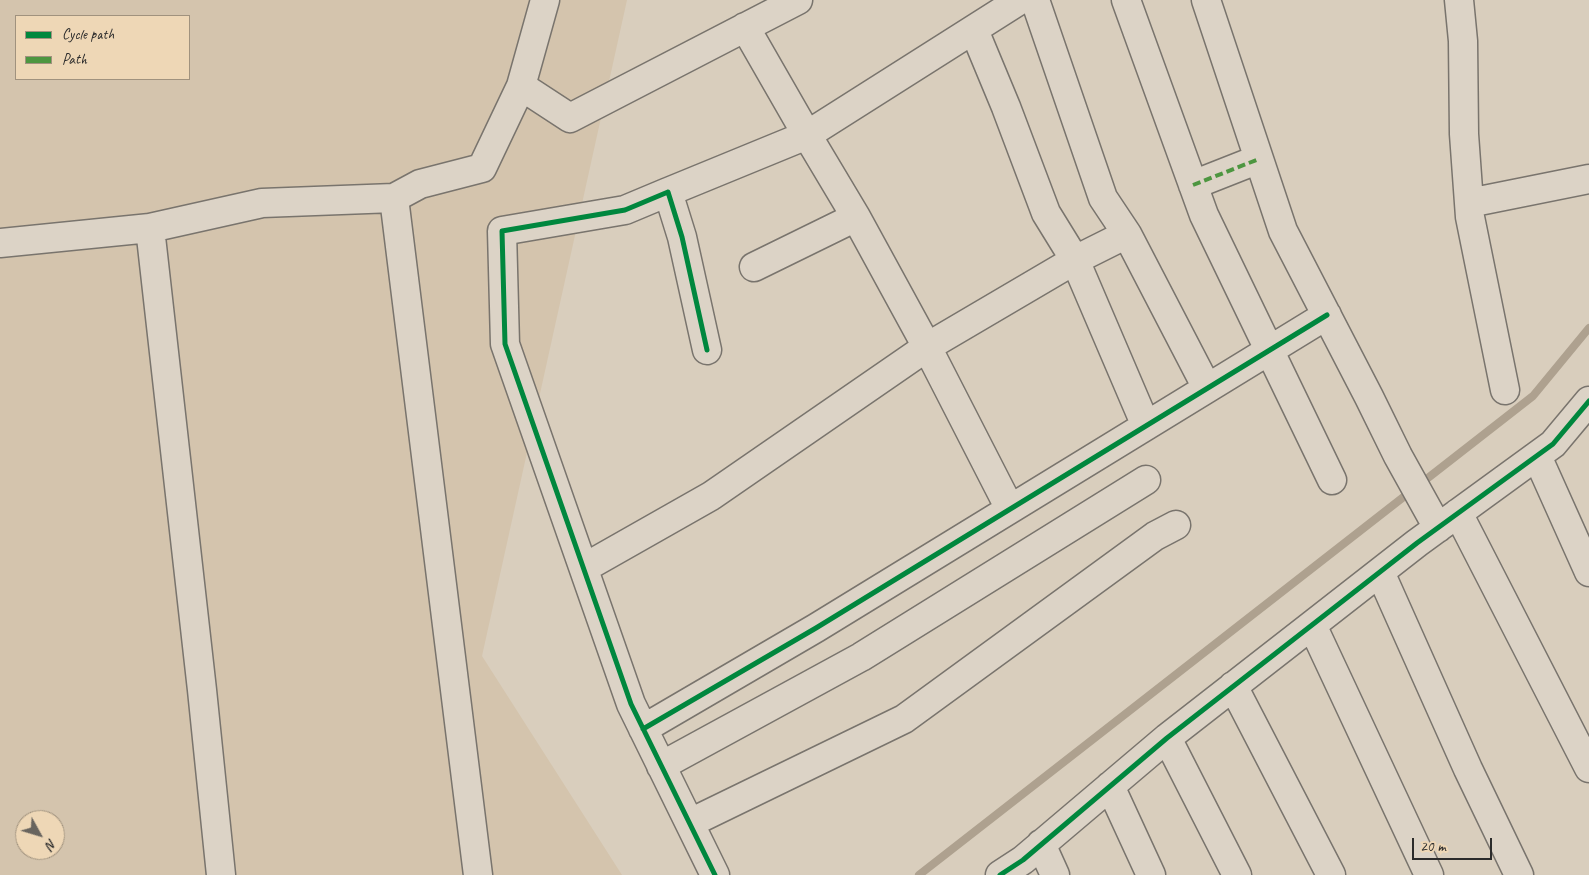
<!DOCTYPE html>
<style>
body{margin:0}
#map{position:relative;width:1589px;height:875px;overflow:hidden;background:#d9cebd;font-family:Caveat,sans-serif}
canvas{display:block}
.legend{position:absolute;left:15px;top:15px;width:175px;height:65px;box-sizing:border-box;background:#eed7b6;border:1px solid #a0927e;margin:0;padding:6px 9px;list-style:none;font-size:15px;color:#2b2b2b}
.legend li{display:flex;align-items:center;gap:10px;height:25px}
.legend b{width:25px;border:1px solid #a0927e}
.north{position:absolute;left:15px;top:810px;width:50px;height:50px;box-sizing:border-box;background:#eed7b6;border:1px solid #a0927e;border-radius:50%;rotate:129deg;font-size:14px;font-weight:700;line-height:20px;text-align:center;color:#2b2b2b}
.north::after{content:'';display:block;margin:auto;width:18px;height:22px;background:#68645e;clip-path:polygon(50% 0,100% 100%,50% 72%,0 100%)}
.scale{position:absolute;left:1412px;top:838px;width:80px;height:22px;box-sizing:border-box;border:2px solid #2b2b2b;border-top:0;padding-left:6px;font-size:15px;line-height:18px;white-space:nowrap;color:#2b2b2b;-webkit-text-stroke:4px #eed7b6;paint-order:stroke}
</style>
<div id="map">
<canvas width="1589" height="875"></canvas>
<ul class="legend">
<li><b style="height:6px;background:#00873e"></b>Cycle path</li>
<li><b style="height:6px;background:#4d9640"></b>Path</li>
</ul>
<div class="north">N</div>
<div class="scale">20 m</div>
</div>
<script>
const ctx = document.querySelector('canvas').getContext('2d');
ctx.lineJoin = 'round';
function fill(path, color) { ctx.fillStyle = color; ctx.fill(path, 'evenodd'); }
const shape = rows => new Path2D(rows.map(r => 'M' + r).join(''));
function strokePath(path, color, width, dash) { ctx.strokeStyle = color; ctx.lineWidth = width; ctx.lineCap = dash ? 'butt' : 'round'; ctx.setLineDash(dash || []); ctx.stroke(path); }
fill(shape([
 [0,0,627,0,482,656,622,875,0,875],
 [16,16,189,16,189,79,16,79],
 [25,820,55,820,55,850,25,850]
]), '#d4c4ad');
strokePath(shape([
 [919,875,1533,396,1589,328]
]), '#aea18f', 8);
const street = shape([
 [545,0,521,86,570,118,798,0],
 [1035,0,1103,198,1127,234,1207,388],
 [1126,0,1204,215,1332,480],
 [1206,0,1283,231,1369,397,1398,456,1438,528],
 [1459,0,1463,41,1464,134,1470,217,1505,390],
 [745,27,807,135,856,217,927,347,1010,509],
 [974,30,1006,107,1046,213,1075,260,1127,234],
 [1193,185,1259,159],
 [668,192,807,135,1020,0],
 [1469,203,1589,179],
 [150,228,202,690,221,875],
 [0,243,150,228,262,203,394,198],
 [754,267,856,217],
 [707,350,682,237,668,192,625,210,502,231,505,344,631,704,715,875],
 [1537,456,1589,572],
 [1458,513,1589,768],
 [584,568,711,496,927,347,1075,260,1146,426],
 [1380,572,1468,769,1519,875],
 [1312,625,1429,875],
 [1233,686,1331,875],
 [643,729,816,628,1327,315],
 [1167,738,1237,875],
 [661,766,861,657,1146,480],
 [1110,786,1151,875],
 [690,823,904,719,1155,536,1176,525],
 [1041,844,1055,875],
 [478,875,394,198,420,184,482,168,521,86],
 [1000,875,1023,860,1167,738,1312,625,1417,543,1553,444,1589,401]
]);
strokePath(street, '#79746d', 31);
strokePath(street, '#dcd3c6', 28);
strokePath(shape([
 [1193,185,1259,159]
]), '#4d9640', 4, [8, 4]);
strokePath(shape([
 [707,350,682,237,668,192,625,210,502,231,505,344,631,704,715,875],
 [643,729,816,628,1327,315],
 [1000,875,1023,860,1167,738,1312,625,1417,543,1553,444,1589,401]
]), '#00873e', 5);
</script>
